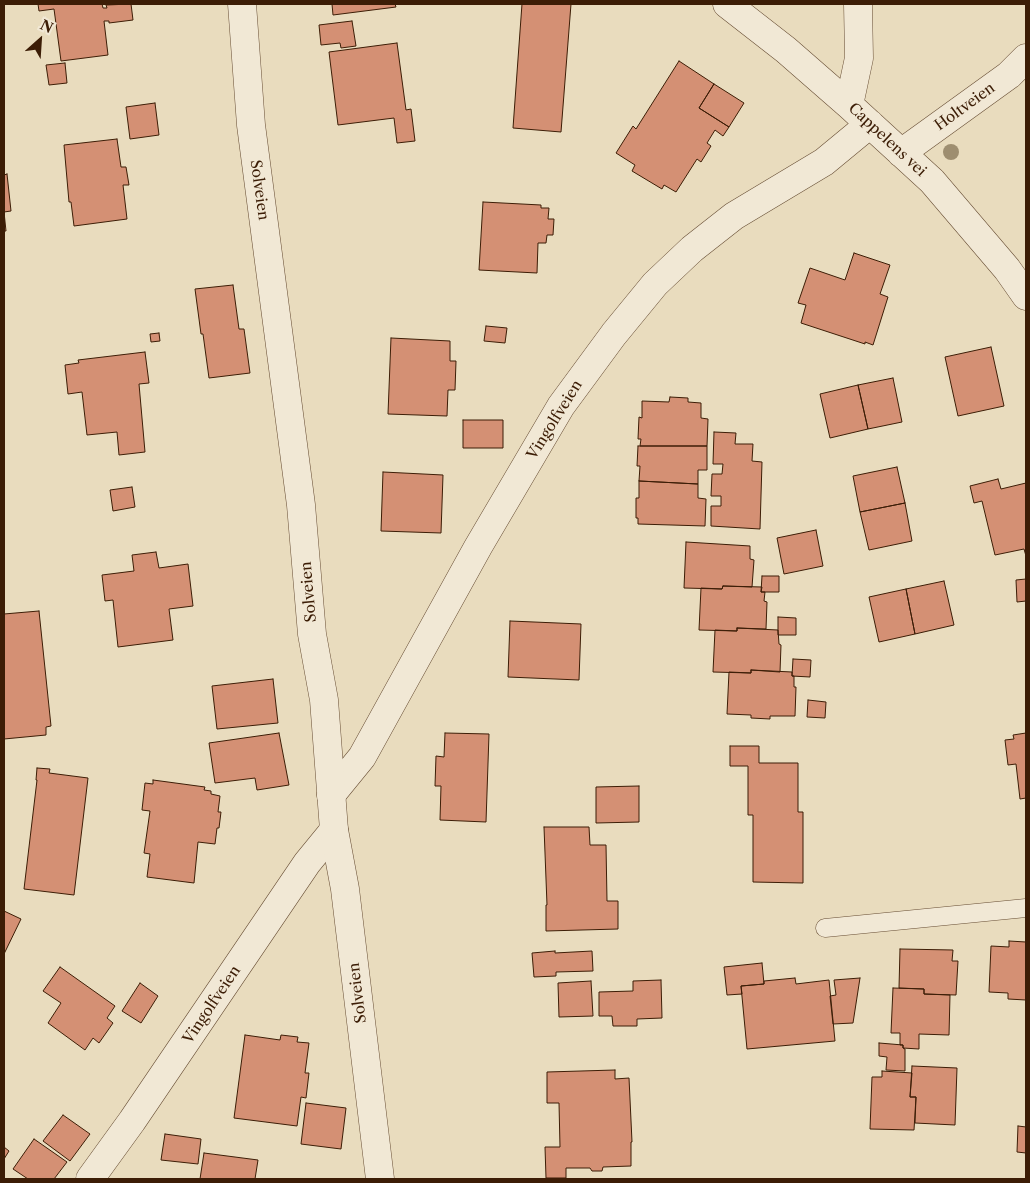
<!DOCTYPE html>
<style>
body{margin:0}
#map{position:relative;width:1030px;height:1183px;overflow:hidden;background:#e9dcbe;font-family:"Libre Caslon Text",serif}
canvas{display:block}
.frame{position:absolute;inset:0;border:5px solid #3c1d06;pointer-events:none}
.north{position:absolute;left:15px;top:15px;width:50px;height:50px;-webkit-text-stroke:4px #f1e8d5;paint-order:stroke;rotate:26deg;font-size:14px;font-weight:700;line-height:20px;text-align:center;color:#3c1d06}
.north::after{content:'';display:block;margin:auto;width:18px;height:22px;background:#3c1d06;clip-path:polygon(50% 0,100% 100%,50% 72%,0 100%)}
</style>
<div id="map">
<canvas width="1030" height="1183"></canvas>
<div class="frame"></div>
<div class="north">N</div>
</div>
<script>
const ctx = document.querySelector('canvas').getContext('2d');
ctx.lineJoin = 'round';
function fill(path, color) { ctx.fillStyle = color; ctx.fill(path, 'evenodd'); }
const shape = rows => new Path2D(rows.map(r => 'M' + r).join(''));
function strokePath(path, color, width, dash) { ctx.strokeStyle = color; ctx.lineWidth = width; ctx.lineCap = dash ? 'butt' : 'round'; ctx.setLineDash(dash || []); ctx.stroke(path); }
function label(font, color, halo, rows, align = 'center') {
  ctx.font = font + ' "Libre Caslon Text",serif'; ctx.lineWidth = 4; ctx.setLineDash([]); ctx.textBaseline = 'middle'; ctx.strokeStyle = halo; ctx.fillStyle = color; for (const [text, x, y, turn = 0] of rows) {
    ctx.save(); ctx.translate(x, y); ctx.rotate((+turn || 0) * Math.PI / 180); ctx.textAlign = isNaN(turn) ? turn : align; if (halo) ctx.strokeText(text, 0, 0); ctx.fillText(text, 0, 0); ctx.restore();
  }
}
const building = shape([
 [38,4,102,4,103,8,107,8,106,5,131,4,133,20,109,23,109,21,104,21,108,55,61,61,54,9,39,11,38,4],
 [332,4,395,4,396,7,333,15,332,4],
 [522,4,571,4,561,132,513,128,522,4],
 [352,21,356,46,341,48,340,43,321,45,319,25,352,21],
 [397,43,406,110,411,109,415,141,397,143,394,118,338,125,329,52,397,43],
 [679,61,714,84,699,108,729,127,723,136,715,130,707,143,711,146,701,162,697,159,676,192,664,185,662,189,632,171,635,165,616,153,633,126,636,129,679,61],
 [65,63,67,83,49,85,46,65,65,63],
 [714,84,744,103,729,127,699,108,714,84],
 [155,103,159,135,130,139,126,107,155,103],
 [117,139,121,167,126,167,129,185,123,185,127,219,74,226,71,202,69,202,64,145,117,139],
 [7,174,11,211,4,212,6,231,4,231,4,175,7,174],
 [483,202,541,205,541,208,549,208,548,219,554,219,553,235,547,235,546,243,538,243,537,273,479,270,483,202],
 [854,253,890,265,880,294,888,297,873,345,865,342,865,344,801,323,806,305,798,303,810,268,845,280,854,253],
 [233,285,239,329,244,329,250,373,209,378,203,334,201,334,195,289,233,285],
 [486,326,507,328,505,343,484,341,486,326],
 [159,333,160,341,151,342,150,334,159,333],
 [391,338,450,341,450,361,456,361,455,390,448,390,447,416,388,414,391,338],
 [991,347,1004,406,958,416,945,357,991,347],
 [145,352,149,383,139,384,145,452,119,455,117,432,87,435,82,392,68,394,65,365,79,363,78,360,145,352],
 [893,378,902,422,868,429,858,385,893,378],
 [858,385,868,429,830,438,820,394,858,385],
 [670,397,688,398,688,402,701,403,701,418,708,419,707,446,640,446,641,439,638,439,639,417,642,418,642,401,669,402,670,397],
 [463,420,503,420,503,448,463,448,463,420],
 [714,432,736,433,735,444,753,444,752,461,762,462,760,529,711,526,711,506,721,506,721,496,711,496,712,474,722,474,723,464,713,464,714,432],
 [638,446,707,446,707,470,698,470,698,484,639,481,640,466,637,466,638,446],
 [897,467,905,503,860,512,853,476,897,467],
 [383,472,443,475,441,533,381,531,383,472],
 [998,479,1001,489,1026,483,1026,556,1024,549,995,555,982,501,974,503,970,486,998,479],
 [639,481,698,484,698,498,706,499,705,526,638,524,638,518,636,518,636,498,639,498,639,481],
 [132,487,135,507,113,511,110,490,132,487],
 [905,503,912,541,869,550,860,512,905,503],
 [816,530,823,566,784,574,777,538,816,530],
 [686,542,750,546,750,559,754,560,752,587,723,586,722,589,684,588,686,542],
 [156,552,159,568,188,564,193,606,169,609,173,640,118,647,113,600,105,601,102,575,134,571,132,555,156,552],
 [762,576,779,576,779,592,761,592,762,576],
 [1026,579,1026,601,1017,602,1016,580,1026,579],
 [944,581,954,625,915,634,906,589,944,581],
 [723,586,762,587,761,592,765,592,764,601,767,602,766,629,737,628,737,631,699,630,701,588,722,589,723,586],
 [906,589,915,634,879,642,869,597,906,589],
 [39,611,51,726,46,727,46,735,4,739,4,614,39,611],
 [778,617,796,618,796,635,778,635,778,617],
 [510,621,581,624,579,680,508,677,510,621],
 [737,628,778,630,779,644,781,645,780,672,751,670,751,673,713,672,715,630,737,631,737,628],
 [793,659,811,660,810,677,792,676,793,659],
 [751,670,792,672,792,676,794,676,794,687,796,687,795,716,770,716,770,719,751,718,751,715,727,714,729,672,751,673,751,670],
 [273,679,278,723,217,729,212,686,273,679],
 [808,700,826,702,825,718,807,717,808,700],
 [279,733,289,785,257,790,255,778,215,783,209,743,279,733],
 [445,733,489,734,486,822,440,820,441,786,435,786,436,756,444,757,445,733],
 [1026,733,1026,798,1020,799,1016,764,1008,765,1005,740,1014,739,1013,735,1026,733],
 [730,746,759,746,759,763,798,763,798,812,803,812,803,883,753,882,753,815,748,815,748,766,730,766,730,746],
 [37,768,50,769,49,773,88,778,74,895,24,889,37,780,36,780,37,768],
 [153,780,205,787,204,790,211,791,211,794,220,796,218,812,221,812,219,828,217,828,215,844,198,842,194,883,147,877,150,854,144,853,150,811,142,810,145,783,153,784,153,780],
 [639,786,639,822,596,823,596,787,639,786],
 [544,827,589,827,590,845,606,845,607,901,618,901,618,929,546,931,546,905,547,905,544,827],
 [4,911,21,919,4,954,4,911],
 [1009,941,1026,942,1026,1000,1008,999,1008,993,989,992,991,946,1009,947,1009,941],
 [900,949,953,950,952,961,958,961,956,995,924,994,924,989,899,988,900,949],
 [555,951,555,953,592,951,593,971,556,972,556,976,534,977,532,953,555,951],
 [762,963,764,984,741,986,742,994,727,995,724,967,762,963],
 [60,967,115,1006,107,1018,113,1023,99,1043,93,1038,85,1050,48,1023,61,1003,43,991,60,967],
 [795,978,796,984,829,980,835,1041,747,1049,741,986,764,984,764,981,795,978],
 [860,978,853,1023,833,1024,830,996,836,995,834,980,860,978],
 [661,980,662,1018,637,1019,637,1026,613,1026,612,1016,599,1016,599,992,633,991,633,981,661,980],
 [591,981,593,1016,559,1017,558,983,591,981],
 [140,983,158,996,141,1023,122,1011,140,983],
 [893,988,924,989,924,994,950,995,949,1035,919,1034,919,1049,903,1048,903,1045,900,1045,900,1033,891,1033,893,988],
 [245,1035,280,1040,281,1035,298,1037,297,1042,309,1043,305,1073,309,1073,306,1098,301,1097,297,1126,234,1118,245,1035],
 [879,1043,903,1045,903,1048,905,1049,905,1071,886,1070,887,1057,879,1056,879,1043],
 [912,1066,957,1068,955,1125,915,1123,916,1097,910,1097,912,1066],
 [615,1070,615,1079,629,1078,632,1142,631,1142,631,1166,603,1167,602,1171,592,1171,590,1168,566,1168,566,1178,546,1178,545,1147,560,1147,559,1103,547,1103,547,1072,615,1070],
 [882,1071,912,1073,910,1097,916,1097,914,1130,870,1129,872,1077,882,1077,882,1071],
 [306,1103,346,1108,341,1149,301,1144,306,1103],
 [63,1115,90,1134,70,1161,43,1141,63,1115],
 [1018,1126,1026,1127,1026,1153,1017,1152,1018,1126],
 [165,1134,201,1139,198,1164,161,1160,165,1134],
 [34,1139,67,1162,54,1179,28,1179,13,1169,34,1139],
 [4,1147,9,1151,4,1159,4,1147],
 [204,1153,258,1160,255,1179,200,1179,204,1153]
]);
fill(building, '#d49074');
strokePath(building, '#3c1d06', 1);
const service = shape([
 [825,928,1026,908]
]);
const minor = shape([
 [727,4,786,50,849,105,932,181,1007,269,1026,296],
 [849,105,859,58,858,4],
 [901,153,1009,75,1026,58],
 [331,795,362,757,478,547,561,406,614,334,655,284,692,249,734,216,824,162,870,124],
 [90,1179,132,1121,307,863,334,830]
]);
const tertiary = shape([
 [242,4,251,125,301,505,312,634,324,700,334,830,345,889,380,1179]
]);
strokePath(service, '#674d34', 19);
strokePath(minor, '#674d34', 29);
strokePath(tertiary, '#674d34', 29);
strokePath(service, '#f1e8d5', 18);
strokePath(minor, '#f1e8d5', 28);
strokePath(tertiary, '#f1e8d5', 28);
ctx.fillStyle = '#9e8e70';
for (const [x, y] of [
 [951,152]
]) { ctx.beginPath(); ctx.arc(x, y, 8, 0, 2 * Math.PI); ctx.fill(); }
label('15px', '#3c1d06', '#f1e8d5', [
 ["Holtveien",965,107,-36],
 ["Cappelens vei",887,140,43],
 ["Solveien",259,190,82],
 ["Vingolfveien",555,420,-58],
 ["Solveien",309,592,-95],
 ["Solveien",358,993,-97],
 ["Vingolfveien",212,1005,-56]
]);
</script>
